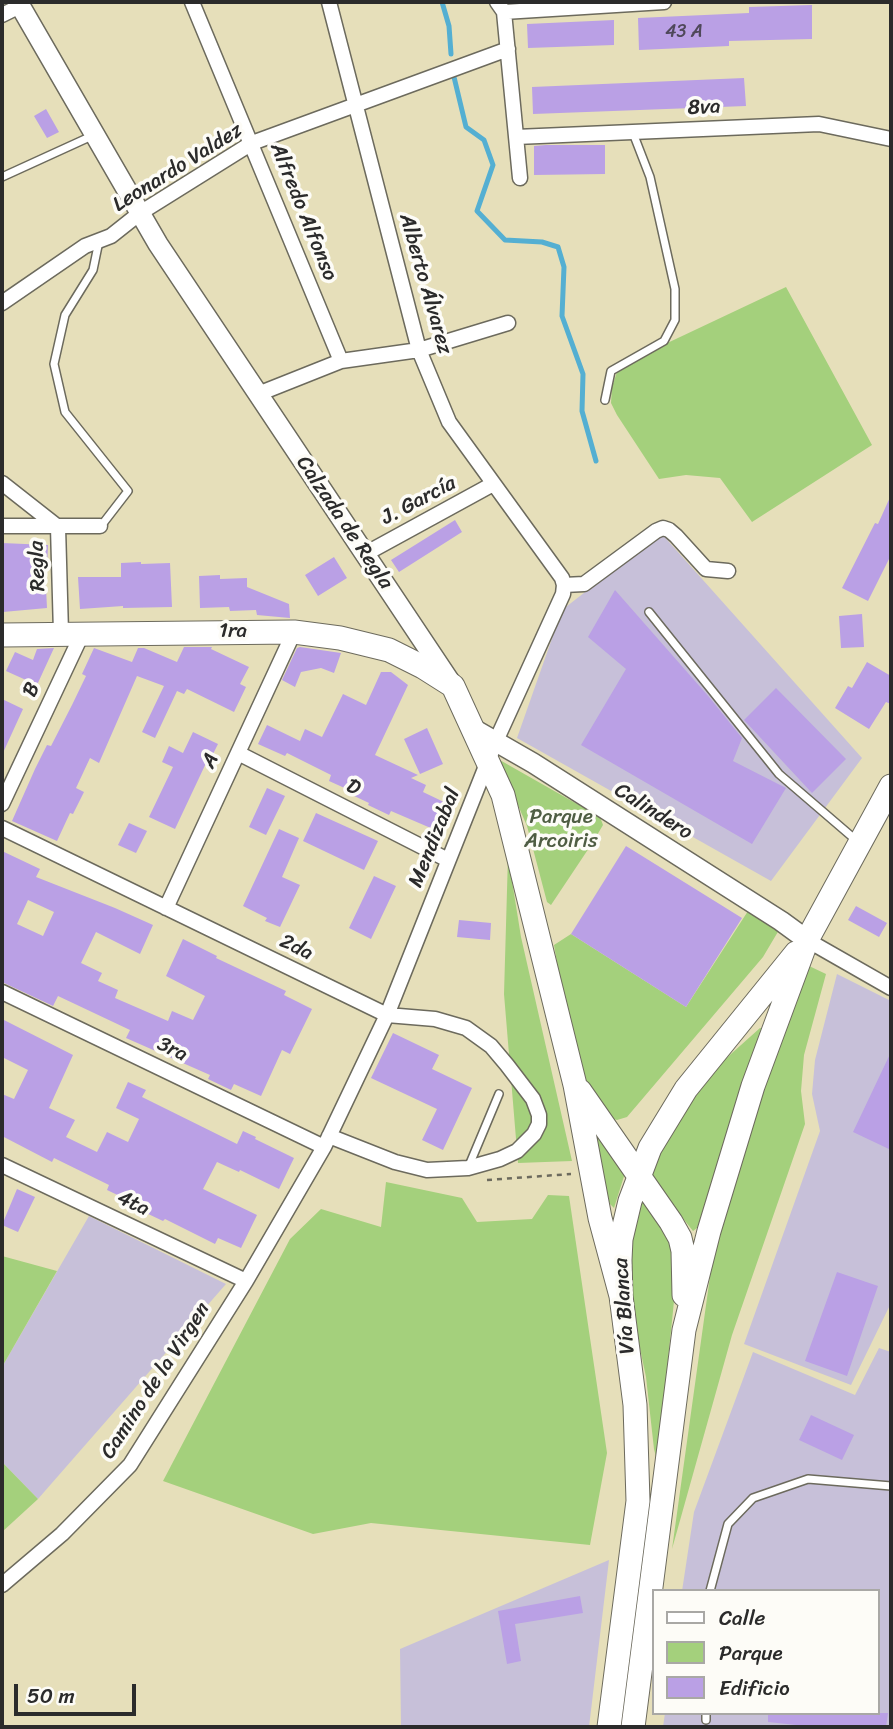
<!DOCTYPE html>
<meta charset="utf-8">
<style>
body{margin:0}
#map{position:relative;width:893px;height:1729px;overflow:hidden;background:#e6dfba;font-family:Sriracha,sans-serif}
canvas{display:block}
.frame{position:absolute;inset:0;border:4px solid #2b2b2b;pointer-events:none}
.legend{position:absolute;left:652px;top:1589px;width:228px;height:126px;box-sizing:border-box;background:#fdfcf7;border:2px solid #a9a8a5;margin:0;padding:9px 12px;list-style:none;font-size:21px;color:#2b2b2b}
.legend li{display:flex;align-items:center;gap:14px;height:35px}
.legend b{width:35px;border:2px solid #a9a8a5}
.scale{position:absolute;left:14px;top:1684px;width:122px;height:32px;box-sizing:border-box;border:4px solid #2b2b2b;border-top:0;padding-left:9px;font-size:21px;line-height:24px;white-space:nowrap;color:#2b2b2b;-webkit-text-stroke:5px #fdfcf7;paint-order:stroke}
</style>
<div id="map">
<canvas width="893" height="1729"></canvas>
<div class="frame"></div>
<ul class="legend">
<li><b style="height:9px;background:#fff"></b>Calle</li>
<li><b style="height:19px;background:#a4d07c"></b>Parque</li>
<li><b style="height:19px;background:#baa0e5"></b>Edificio</li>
</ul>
<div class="scale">50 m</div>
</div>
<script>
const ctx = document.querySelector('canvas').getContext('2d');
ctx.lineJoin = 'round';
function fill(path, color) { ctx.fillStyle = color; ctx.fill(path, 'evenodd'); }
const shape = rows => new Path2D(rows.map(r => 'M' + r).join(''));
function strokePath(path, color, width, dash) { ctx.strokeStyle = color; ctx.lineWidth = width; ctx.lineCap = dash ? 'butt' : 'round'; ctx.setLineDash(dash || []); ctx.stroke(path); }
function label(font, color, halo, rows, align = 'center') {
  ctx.font = font + ' Sriracha,sans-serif'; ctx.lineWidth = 7; ctx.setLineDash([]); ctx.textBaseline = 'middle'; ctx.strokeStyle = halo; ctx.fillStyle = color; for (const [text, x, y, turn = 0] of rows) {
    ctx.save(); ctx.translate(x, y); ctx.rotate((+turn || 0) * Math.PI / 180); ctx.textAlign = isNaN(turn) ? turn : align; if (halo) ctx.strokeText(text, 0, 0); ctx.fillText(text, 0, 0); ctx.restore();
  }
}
fill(shape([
 [661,533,862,758,771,881,517,738,562,610],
 [837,974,891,1001,891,1303,851,1385,744,1344,820,1131,812,1094,815,1060],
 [89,1216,226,1284,38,1499,2,1462,2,1367],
 [879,1348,891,1352,891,1727,663,1727,665,1713,877,1713,877,1591,682,1591,694,1512,753,1352,855,1395],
 [609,1560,589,1727,401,1727,400,1649]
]), '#c7c0d9');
fill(shape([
 [786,287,872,445,752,522,720,478,686,475,659,479,617,415,611,403,612,387,617,372,625,363],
 [498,759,600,817,603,825,593,842,551,905,547,902,527,826],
 [508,856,521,937,572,1161,518,1163,504,994],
 [748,911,779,930,763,957,627,1117,617,1120,608,1117,588,1091,567,1022,554,945,571,934,686,1007],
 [807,965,826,974,804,1055,801,1091,805,1124,732,1335,672,1549,713,1255,744,1146,780,1038],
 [760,1028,763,1028,765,1034,697,1228,693,1231,651,1178,653,1169,671,1129,708,1079,722,1062],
 [594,1127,626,1170,614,1208,610,1204,606,1194],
 [386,1182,462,1198,477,1222,532,1219,548,1195,569,1196,607,1453,590,1545,371,1523,313,1534,163,1481,290,1239,321,1209,381,1227],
 [642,1197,666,1227,678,1262,658,1458,656,1457,654,1449,646,1377,634,1320,628,1254],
 [2,1256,57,1271,2,1367],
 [2,1462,38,1499,2,1532]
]), '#a4d07c');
strokePath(shape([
 [442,2,449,26,451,54],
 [454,77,466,127,484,140,493,165,477,211,505,240,542,242,558,247,564,267,562,316,583,374,582,411,596,461]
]), '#54afd2', 5);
fill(shape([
 [812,5,812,39,729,41,729,46,639,50,638,18,749,13,749,7],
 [614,20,614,45,528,48,527,24],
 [744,78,746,106,533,114,532,87],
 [46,109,59,132,47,138,34,116],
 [546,145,605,145,605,174,534,175,534,146],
 [891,495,891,555,868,601,842,588,875,523,878,524],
 [455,520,462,532,399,572,391,560],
 [2,543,48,545,47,568,45,568,47,608,3,612],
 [334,557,347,578,318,596,305,575],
 [141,562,141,564,170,563,172,607,123,608,123,606,80,609,78,577,121,577,121,563],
 [220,575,220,579,247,578,247,587,289,604,290,618,257,615,256,610,230,611,229,607,200,608,199,576],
 [615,590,709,697,742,738,733,761,786,788,752,844,581,745,626,669,588,637],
 [862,614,864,647,841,648,839,616],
 [184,647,212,647,211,649,249,667,240,684,246,687,234,712,187,689,184,694,177,691,155,738,142,732,164,686,137,676,99,763,90,758,76,788,84,792,73,814,70,813,57,841,12,821,35,769,47,745,51,746,72,705,86,676,82,674,94,648,132,662,138,648,144,648,177,662],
 [300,647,341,653,334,673,321,668,301,672,295,687,282,680,297,648],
 [54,648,37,685,6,671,15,652,33,660,37,649],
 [867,662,891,676,891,704,886,702,869,729,835,708,848,686,852,688],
 [381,672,391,672,408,685,375,755,418,775,411,778,426,785,423,792,446,803,433,829,391,811,389,815,368,805,369,803,348,793,349,790,329,781,331,775,287,753,285,756,258,744,267,725,300,741,305,729,322,737,343,694,366,705],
 [776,688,846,759,812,793,744,720],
 [2,699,23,709,2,755],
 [427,728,443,764,420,774,404,739],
 [193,732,218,744,209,762,207,761,175,829,149,817,173,767,162,762,169,746,183,753],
 [267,788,285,796,266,835,249,827],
 [316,813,378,841,364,870,303,841],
 [129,823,147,831,136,853,118,845],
 [279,829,299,838,282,877,300,885,280,927,265,921,267,918,243,906],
 [626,846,742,918,686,1007,571,934],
 [2,851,40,869,36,877,115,908,153,925,140,954,96,932,81,963,102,973,98,981,118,990,115,998,168,1021,172,1011,193,1020,205,996,166,976,183,939,217,956,216,958,286,991,284,995,312,1009,290,1054,282,1050,261,1096,234,1084,231,1090,208,1079,210,1075,126,1038,130,1030,58,996,53,1006,2,982],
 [28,900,54,912,43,936,17,924],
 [374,876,396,886,371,939,349,928],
 [856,906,887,923,879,937,848,920],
 [459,920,491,923,490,940,457,937],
 [2,1019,73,1055,49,1108,75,1120,66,1137,97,1152,107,1132,128,1142,139,1119,116,1108,128,1082,146,1090,142,1097,237,1144,243,1131,256,1137,255,1139,294,1158,279,1189,240,1170,239,1172,217,1162,203,1189,257,1215,241,1248,218,1238,215,1244,165,1219,163,1221,125,1203,126,1199,107,1190,109,1185,54,1158,52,1162,2,1136,2,1094,14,1099,28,1070,2,1057],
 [393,1033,439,1055,432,1069,472,1088,443,1150,422,1140,437,1109,371,1078],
 [891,1052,891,1150,853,1132],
 [17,1189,35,1197,18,1232,2,1225],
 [837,1272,878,1286,847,1376,805,1361],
 [811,1415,854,1435,842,1460,799,1440],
 [580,1596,583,1613,515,1624,521,1661,507,1664,498,1611],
 [768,1713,888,1713,886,1727,815,1727,768,1722]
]), '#baa0e5');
const service = shape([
 [2,177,94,135],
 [99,241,93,270,65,315,54,364,65,412,128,491,101,526],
 [605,400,611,371,664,341,675,320,675,289,650,177,633,133],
 [649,612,779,774,857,841],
 [468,1168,499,1094],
 [710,1591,728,1524,753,1498,808,1479,891,1486],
 [706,1720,706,1713]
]);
const minor = shape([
 [192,2,341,361],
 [329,2,419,350,449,422,562,578,564,585],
 [497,2,504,12,520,178],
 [504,12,664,2],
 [2,15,20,6],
 [516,137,819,124,891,139],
 [2,303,85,246,111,236,140,213,252,143,508,49],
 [258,394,341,361,419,350,508,323],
 [2,483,58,527,61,633],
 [2,526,100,526],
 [365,554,493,484],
 [564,585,584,584,656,531,663,528,669,530,676,536,706,569,728,571],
 [238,753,448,860],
 [2,804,83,632],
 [2,828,387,1015,435,1019,466,1028,491,1046,507,1065,533,1099,539,1115,539,1124,534,1134,517,1151,500,1159,468,1168,427,1170,395,1162,329,1136],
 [166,908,294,632],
 [807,940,891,988],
 [2,992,324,1147],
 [2,1165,246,1281],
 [2,1585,62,1534,130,1465,246,1281,324,1147,387,1015,496,741,563,594,564,585]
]);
const secondary = shape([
 [18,2,158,244,451,683],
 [472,728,533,763,781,921,807,940]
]);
const primary = shape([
 [2,635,294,632,340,638,389,650,423,667,453,686,503,795,575,1085,600,1218,621,1296],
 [580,1091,671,1222,680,1238,683,1251,684,1295],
 [609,1727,638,1501,635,1405,621,1296,620,1260,621,1239,630,1201,650,1148,686,1089,796,953],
 [633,1727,684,1330,709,1231,753,1086,807,940,891,786]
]);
strokePath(service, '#6c6a5d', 10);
strokePath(minor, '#6c6a5d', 17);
strokePath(secondary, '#6c6a5d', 22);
strokePath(primary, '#6c6a5d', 25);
strokePath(shape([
 [487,1180,571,1174]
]), '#6c6a5d', 2.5, [5, 5]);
strokePath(service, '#fff', 7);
strokePath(minor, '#fff', 14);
strokePath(secondary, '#fff', 19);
strokePath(primary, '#fff', 23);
label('18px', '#4f485a', null, [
 ["43 A",684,32]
]);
label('21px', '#2b2b2b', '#fdfcf7', [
 ["8va",704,108,-3],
 ["Leonardo Valdez",178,168,-32],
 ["Alfredo Alfonso",303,212,68],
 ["Alberto Álvarez",425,284,74],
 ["J. García",419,501,-28],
 ["Calzada de Regla",344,523,56],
 ["Regla",38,566,-92],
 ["1ra",233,632],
 ["B",32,690,-65],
 ["A",211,761,-65],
 ["D",353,788,27],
 ["Calindero",653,812,32],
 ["Mendizabal",435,838,-68],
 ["2da",296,948,26],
 ["3ra",172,1050,26],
 ["4ta",133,1204,25],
 ["Vía Blanca",625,1306,-94],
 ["Camino de la Virgen",156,1381,-57]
]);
label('21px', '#4f5d43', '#fdfcf7', [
 ["Parque",561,818],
 ["Arcoiris",561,842]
]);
</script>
